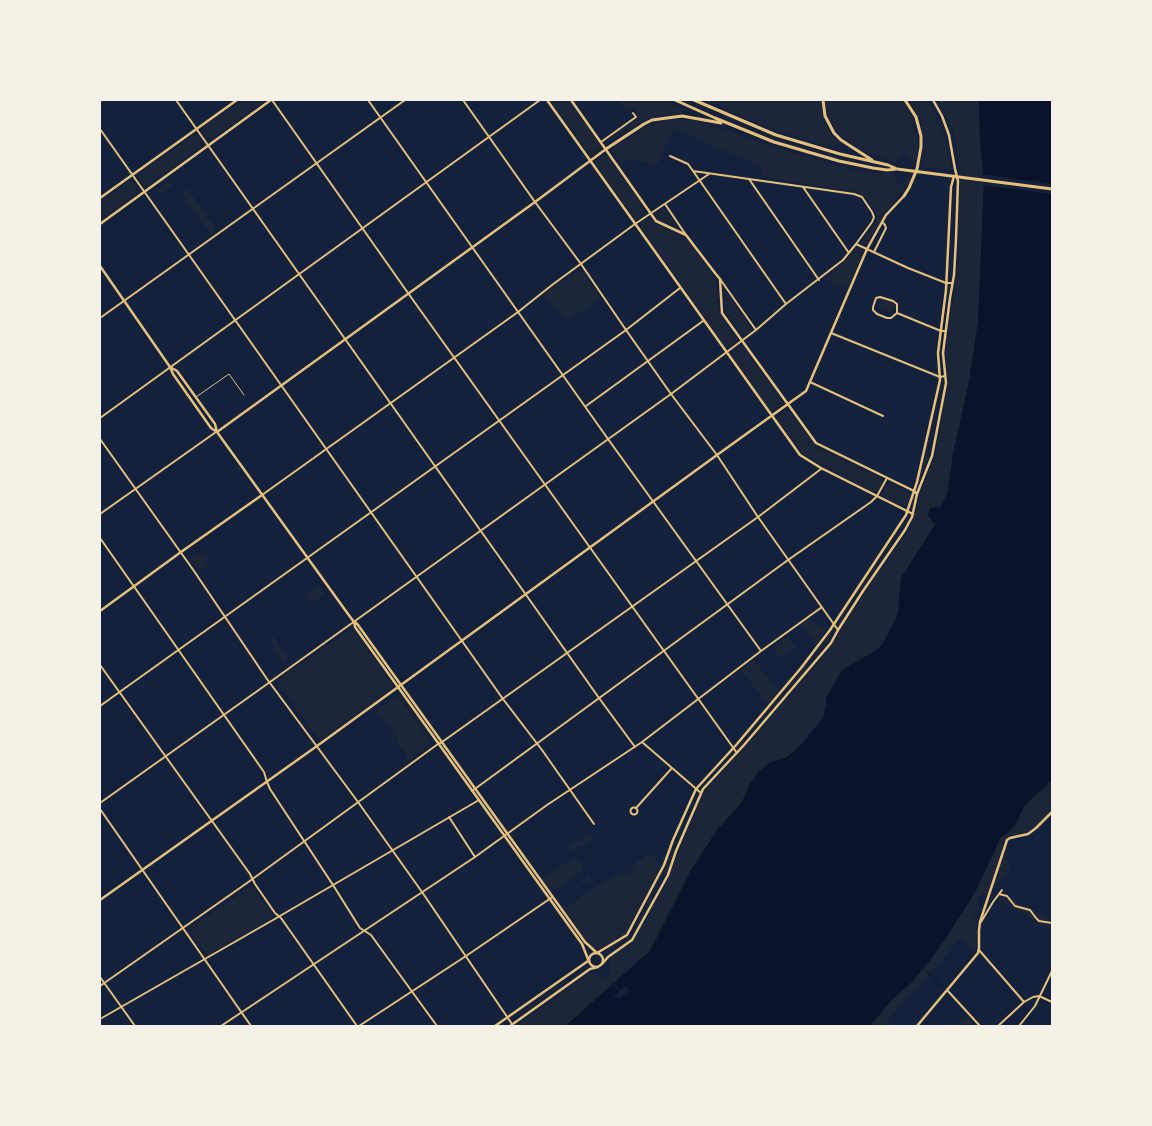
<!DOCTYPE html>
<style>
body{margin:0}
#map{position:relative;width:1152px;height:1126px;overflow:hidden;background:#14213d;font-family:"Times New Roman",serif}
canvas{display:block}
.frame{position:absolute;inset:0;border:101px solid #f6f1e7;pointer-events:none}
</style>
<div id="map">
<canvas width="1152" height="1126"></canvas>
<div class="frame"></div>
</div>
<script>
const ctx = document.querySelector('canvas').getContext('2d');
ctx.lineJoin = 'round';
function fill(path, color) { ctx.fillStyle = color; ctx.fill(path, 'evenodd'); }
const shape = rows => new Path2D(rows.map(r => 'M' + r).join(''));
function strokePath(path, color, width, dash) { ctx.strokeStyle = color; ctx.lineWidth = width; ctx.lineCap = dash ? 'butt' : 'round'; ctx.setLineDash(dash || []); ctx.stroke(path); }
fill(shape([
 [243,100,265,100,212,139,206,138,202,132,203,127],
 [549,100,568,100,600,144,599,149,592,154,587,152],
 [616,100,667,100,682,108,683,110,681,114,663,115,642,121,608,142,607,141,639,118,634,109,633,109,627,112,622,104],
 [683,100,686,100,717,114,775,138,839,157,876,166,839,158,774,139],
 [706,100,821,100,823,120,832,135,839,143,834,148,779,131,747,119],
 [825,100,901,100,911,116,917,137,918,146,914,166,911,165,909,156,904,152,896,163,864,152,843,138,835,131,828,116,825,109],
 [909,100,928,100,938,119,945,137,951,170,922,167,924,147,922,125,918,116],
 [938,100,979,100,980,142,984,180,978,321,969,381,953,454,947,495,943,503,940,507,928,515,935,525,901,578,899,601,898,612,896,618,882,645,827,696,824,715,823,718,799,746,787,757,769,763,758,772,750,784,742,802,717,830,691,870,650,951,565,1026,515,1026,589,973,592,973,603,979,611,973,609,963,612,957,632,943,670,876,678,854,705,790,745,747,795,689,812,670,832,645,838,634,864,594,911,526,914,517,920,495,935,456,948,384,945,353,957,272,960,177,955,137,951,126],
 [676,120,697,121,711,125,774,147,838,166,872,173,894,174,899,186,905,182,909,175,911,176,907,186,884,215,867,244,864,245,862,244,862,241,876,222,877,216,874,210,864,196,858,192,763,177,763,167,674,129,657,165,626,159,621,163,612,152,613,148,646,126,664,121],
 [195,135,198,136,202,141,200,147,147,186,145,186,142,185,139,179,139,174,192,136],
 [604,155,607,155,608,156,645,210,644,214,638,218,635,219,633,218,596,165,596,161],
 [131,181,133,182,137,188,136,194,100,220,100,202,128,182],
 [169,181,173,186,160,195,156,190],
 [185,189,189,190,216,229,215,232,213,234,210,234,182,194,182,190],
 [664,208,678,227,658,219,655,214],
 [650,218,656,224,686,238,715,278,719,312,737,340,729,347,725,346,640,227,641,222,647,219],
 [859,247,862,248,863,252,848,288,825,279,844,262,855,249],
 [579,271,583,273,601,298,567,321,558,309,556,310,544,294],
 [724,289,750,326,751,329,750,332,746,335,741,334,726,313],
 [882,299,895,304,895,307,892,313,878,308],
 [739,347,742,346,744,348,781,400,782,403,781,405,774,410,771,410,768,408,731,355,732,352],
 [942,383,944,385,942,393,940,392,927,453,930,455,919,483,940,385],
 [785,411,788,411,791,413,816,447,881,478,882,482,878,490,873,492,803,454,778,421,779,415],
 [889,483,891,483,909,493,910,497,906,506,903,506,884,497,883,492,886,485],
 [903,523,906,524,905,527,900,528,877,563,877,566,860,592,858,592,843,616,845,617,843,617,842,615,857,591],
 [201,554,207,554,208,565,200,571,189,556,201,555],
 [319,586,324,594,312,603,306,595],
 [808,619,827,629,817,643,802,624],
 [350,629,354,631,392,684,392,688,325,737,323,739,318,738,280,686,279,680,281,678],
 [832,633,832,635,829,642,825,642,807,664,808,668,792,686,790,686,742,742,743,743,741,744,741,742,829,634],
 [273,636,289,660,284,663,268,639],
 [788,637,796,647,781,659,773,648],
 [754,660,779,691,768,704,740,670],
 [396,696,400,698,430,741,429,745,405,763,403,761,408,757,396,741,398,739,396,736,392,739,391,737,395,734,376,710],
 [1052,778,1052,796,1050,800,1052,802,1052,808,1051,811,1039,823,1026,833,1010,836,1005,839,1003,844,988,894,980,896,976,905,980,907,974,918,977,923,976,951,960,938,918,989,910,994,900,1006,884,1026,870,1026,892,1000,913,981,938,950,976,891,1000,839,1019,814,1025,805,1051,781],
 [590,832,593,837,593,839,583,846,581,844,569,852,567,849],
 [673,844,673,849,674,852,667,874,663,875,651,897,654,898,629,940,625,940,611,948,610,953,607,953,606,951,607,949,628,937,630,937,648,904,646,904,665,866],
 [651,853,661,867,625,935,601,948,597,949,593,948,589,944,565,910,565,908,606,880,607,881,622,872,625,875,634,869,632,865],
 [576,856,583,868,583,872,581,872,553,891,551,891,542,879],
 [1002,858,1010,861,1009,864,1011,866,1008,871,996,885,995,883],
 [589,876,591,878,590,882,586,882,559,900,558,900,559,898,585,880,586,878],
 [250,887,255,889,256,890,255,891,272,914,272,918,210,955,206,955,192,936,191,933,192,927],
 [1008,895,1018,902,1052,921,1048,918,1046,920,1039,919,1034,911,1026,907,1015,905],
 [999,896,1006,897,1012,905,1018,909,1029,911,1035,919,1039,922,1052,925,1052,931,997,898],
 [585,967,587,967,586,968,520,1015,518,1015,518,1014],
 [966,1015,973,1023,970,1026,956,1026]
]), '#1d2539');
fill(shape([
 [979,100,1052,100,1052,778,1051,781,1025,805,1014,827,1000,839,976,891,938,950,913,981,892,1000,870,1026,565,1026,650,951,691,870,717,830,742,802,750,784,758,772,769,763,787,757,800,746,823,718,824,715,827,696,842,670,875,651,882,645,896,618,898,612,899,601,901,578,935,525,928,515,930,508,940,507,943,503,947,495,953,454,969,381,978,321,984,180,980,142]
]), '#0b132b');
fill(shape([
 [981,174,1052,184,1052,194,981,185],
 [613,981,620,990,625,986,629,990,619,999,617,996,615,997,614,996,619,991,611,983]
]), '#14213d');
strokePath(shape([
 [923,967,943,988]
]), '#0b132b', 1);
strokePath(shape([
 [196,397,229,374,244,395]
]), '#e5c07b', 1);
strokePath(shape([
 [176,100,599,698,635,747],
 [272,100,408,293,737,753],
 [368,100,608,439,761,651],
 [463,100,535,202,581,264,626,330,671,394,717,455,758,517,838,630],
 [100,101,102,100],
 [100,129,503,699,542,750,594,824],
 [601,142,636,117,633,113],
 [693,171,786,304],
 [749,179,819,280],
 [803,187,849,253],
 [665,204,686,235],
 [856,244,908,268,946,283,952,283],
 [874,252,886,228,885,225,882,222],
 [720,279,756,330],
 [880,297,893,301,897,304,897,313,891,318,887,318,877,314,873,310,873,307,876,298,880,297],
 [897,313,941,331,945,331],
 [100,318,405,100],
 [831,333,940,377,945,376],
 [810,382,883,416],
 [586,406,703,321],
 [100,418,540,100],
 [100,439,194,571,267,679,358,802,422,892,512,1024],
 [262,495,518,312,552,285,635,224,709,174],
 [100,514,216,432],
 [100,538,264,772,267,782,270,789,333,885,360,928,371,935,437,1026],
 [100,665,250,874,255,884,275,913,281,918,357,1026],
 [100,706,626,330,680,288],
 [642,742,701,793],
 [472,791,788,560,871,502,877,496,887,478],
 [100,803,270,682,671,394,756,330,786,304,843,260,856,244,872,222,874,217,872,212,862,197,854,194,693,171,688,164,670,156],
 '630.5 811a3.5 3.5 0 1 1 7 0a3.5 3.5 0 1 1-7 0Z',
 [636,808,672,768],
 [100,809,251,1026],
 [449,817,475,857],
 [999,894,1007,896,1015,906,1030,910,1036,918,1039,921,1052,923],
 [980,922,981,922,993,902,1002,890],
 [979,950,1024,1002],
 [100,977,135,1026],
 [100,986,247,883,438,744,442,742,758,517,821,469],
 [947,990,980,1026],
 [1039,996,1052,1002],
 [100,1019,273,920,479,800],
 [221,1026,475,857,547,805,642,742,761,651,822,607],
 [359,1026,466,956,551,898],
 [998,1026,1024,1002,1033,997,1039,996],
 [1019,1026,1035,1006,1052,971]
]), '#e5c07b', 2);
strokePath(shape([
 [917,1026,978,953,979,948,979,930,980,922,1007,840,1010,838,1028,834,1036,828,1052,812]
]), '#e5c07b', 2.5);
strokePath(shape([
 [547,100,800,455,821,468,913,514],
 [571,100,656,221,686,235,715,273,720,279,722,313,816,443,914,491,917,494],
 [100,198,237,100],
 [100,224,271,100],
 [100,266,170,367,173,374,211,428,217,432],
 [170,367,177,371,215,424,217,432,348,614,354,622,355,627,398,687,582,944,588,959],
 [217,432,535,202,606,149],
 [100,611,181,552,262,495],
 [355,622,358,625,585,942,597,953],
 [100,900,317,746,717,455,806,391,867,249,886,215,904,196],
 '589 960a7 7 0 1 1 14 0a7 7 0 1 1-14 0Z',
 [597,953,627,935,664,865,673,840,696,789,737,744,801,668,830,630,906,515,917,482,940,380,938,353,946,290,951,187,954,176],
 [602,964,608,957,632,940,668,875,676,851,703,789,744,745,831,643,838,630,863,591,905,530,912,517,917,494,932,456,946,383,943,353,950,298,954,275,956,239,958,181,955,169,949,135,942,116,933,100],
 [495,1026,588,961],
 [510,1026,590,969,598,967]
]), '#e5c07b', 2.5);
strokePath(shape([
 [675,100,715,118,774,142,839,161,873,168,887,170,896,169],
 [694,100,776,135,840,154,888,165,897,169,1052,189],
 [823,100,825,116,834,133,841,140,872,160],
 [606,149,644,124,652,120,682,116,721,123],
 [904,196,909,188,917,169,921,147,921,136,916,117,905,100]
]), '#e5c07b', 3);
</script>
